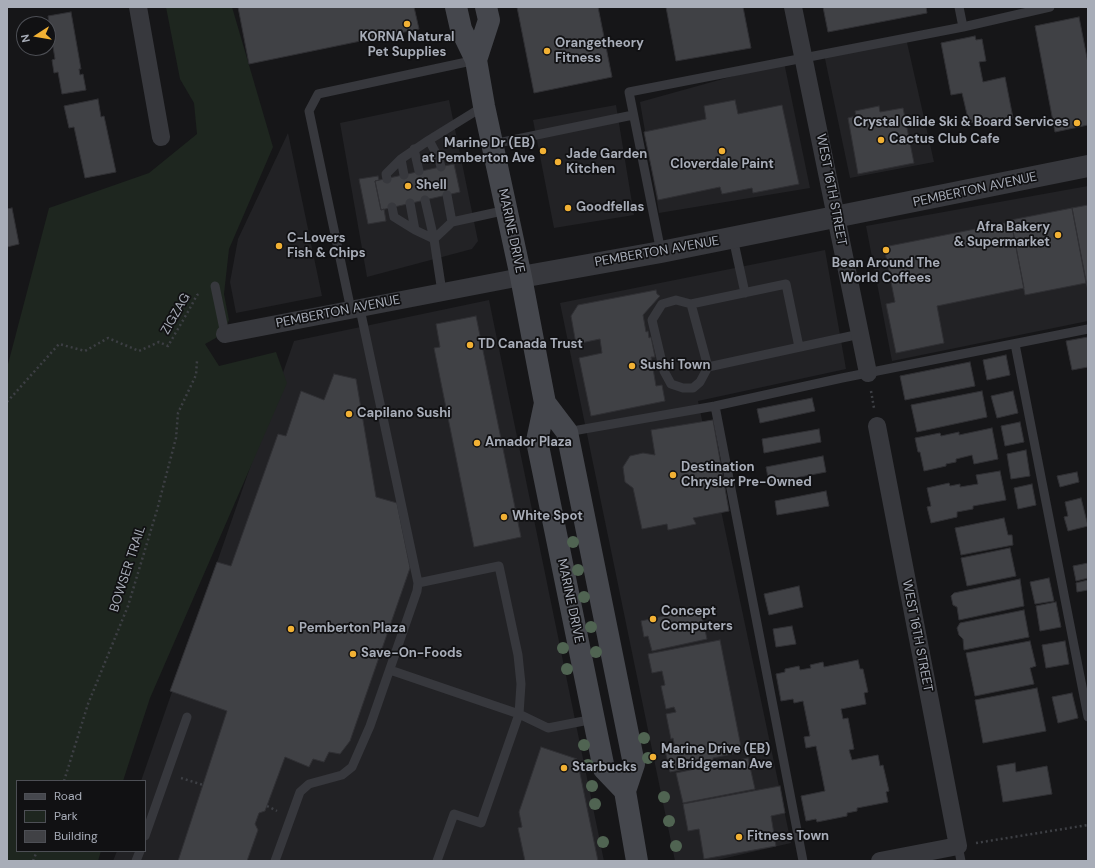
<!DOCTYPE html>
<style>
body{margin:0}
#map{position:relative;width:1095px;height:868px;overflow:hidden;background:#161618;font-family:"DM Sans",sans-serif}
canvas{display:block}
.frame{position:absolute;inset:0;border:8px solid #a8adb8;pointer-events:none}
.legend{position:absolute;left:16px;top:780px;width:130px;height:72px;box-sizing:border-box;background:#111113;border:1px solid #4d4f55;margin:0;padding:5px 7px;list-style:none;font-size:12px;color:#a8adb8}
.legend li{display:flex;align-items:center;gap:8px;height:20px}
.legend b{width:20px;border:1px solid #4d4f55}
.north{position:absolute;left:16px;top:16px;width:40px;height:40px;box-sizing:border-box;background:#111113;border:1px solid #4d4f55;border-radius:50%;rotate:258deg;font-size:11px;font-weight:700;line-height:16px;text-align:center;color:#a8adb8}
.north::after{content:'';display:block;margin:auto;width:14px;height:18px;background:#f2b134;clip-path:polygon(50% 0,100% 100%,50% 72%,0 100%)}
</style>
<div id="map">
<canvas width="1095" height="868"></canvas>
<div class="frame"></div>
<ul class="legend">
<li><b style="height:5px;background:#45474d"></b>Road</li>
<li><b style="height:11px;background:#1e261f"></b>Park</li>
<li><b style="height:11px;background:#404145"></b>Building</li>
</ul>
<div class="north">N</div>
</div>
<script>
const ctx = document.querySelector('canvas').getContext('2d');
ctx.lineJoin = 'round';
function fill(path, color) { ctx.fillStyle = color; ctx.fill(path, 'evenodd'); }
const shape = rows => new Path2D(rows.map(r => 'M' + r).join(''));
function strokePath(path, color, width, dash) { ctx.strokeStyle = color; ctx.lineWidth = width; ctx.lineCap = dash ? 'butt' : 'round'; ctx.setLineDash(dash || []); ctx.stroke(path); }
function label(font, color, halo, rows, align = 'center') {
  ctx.font = font + ' "DM Sans",sans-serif'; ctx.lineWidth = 3.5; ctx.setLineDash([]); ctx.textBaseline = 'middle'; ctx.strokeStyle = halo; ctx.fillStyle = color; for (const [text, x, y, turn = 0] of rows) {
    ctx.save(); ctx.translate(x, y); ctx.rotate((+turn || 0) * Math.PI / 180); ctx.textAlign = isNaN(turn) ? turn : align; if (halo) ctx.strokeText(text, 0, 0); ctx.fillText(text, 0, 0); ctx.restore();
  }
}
fill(shape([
 [906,38,934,162,850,178,824,54],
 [784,62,810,188,659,213,640,102],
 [449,100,478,241,472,249,367,277,340,123],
 [616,105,634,215,554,228,533,120],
 [288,133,322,296,236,313,230,282,238,239],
 [1088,186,1088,321,892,361,866,226],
 [825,250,846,369,698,401,791,843,713,861,675,861,560,303],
 [489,300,604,861,113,861,117,851,145,851,145,781,141,781,294,341]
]), '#222225');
fill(shape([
 [166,7,232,7,273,147,229,249,224,294,229,320,223,334,205,344,219,366,276,352,287,383,150,698,123,781,17,781,17,851,101,851,98,861,7,861,7,368,49,208,149,173,197,134,194,103,180,79]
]), '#1e261f');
const building = shape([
 [238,7,414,7,419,29,249,64,238,7],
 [517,7,598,7,612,77,534,93,517,7],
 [666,7,743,7,751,48,676,61,666,7],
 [823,7,926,7,927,13,828,32,823,7],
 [71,12,81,69,79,69,80,75,83,74,86,90,62,94,58,72,54,73,52,60,55,59,48,16,71,12],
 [1079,17,1088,63,1088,125,1055,132,1035,26,1079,17],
 [975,36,976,40,982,39,986,61,979,62,983,82,1005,77,1013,118,991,122,990,119,969,123,962,93,951,95,941,43,975,36],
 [98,99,101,117,104,116,116,172,85,178,74,127,69,128,64,106,98,99],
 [735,100,738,114,782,105,799,184,753,193,752,188,722,194,720,187,658,200,644,132,706,119,704,106,735,100],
 [879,106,880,112,903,108,914,163,858,174,848,118,856,116,855,111,879,106],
 [454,164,460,192,381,210,375,181,454,164],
 [378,176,379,180,375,181,381,210,384,209,386,221,368,224,359,179,378,176],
 [1088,205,1088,291,1072,208,1088,205],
 [12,208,19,244,7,247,7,209,12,208],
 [1072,208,1086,283,1025,295,1011,220,1072,208],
 [1011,222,1024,288,937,306,944,343,896,353,886,304,895,302,884,247,1011,222],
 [656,290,657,294,660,296,643,315,646,332,648,331,649,338,651,337,655,357,651,357,656,386,662,385,665,401,591,416,579,358,602,353,600,339,576,344,571,316,578,305,656,290],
 [476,316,521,537,474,547,434,348,440,347,436,324,476,316],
 [1088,337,1088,367,1072,370,1066,341,1088,337],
 [1006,355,1010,375,987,380,983,360,1006,355],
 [970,362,975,386,905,400,900,376,970,362],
 [334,374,356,379,376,497,397,503,410,568,350,741,340,754,329,752,324,762,313,759,309,767,285,757,265,811,259,813,255,824,258,830,247,861,178,861,227,711,170,691,217,562,231,566,278,434,286,436,301,391,324,400,334,374],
 [982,391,987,417,917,432,911,405,982,391],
 [1013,391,1018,413,997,418,991,396,1013,391],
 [812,398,815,411,760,423,757,409,812,398],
 [713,420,729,511,693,518,696,524,668,530,667,524,642,529,633,488,625,482,623,467,630,456,643,453,655,455,651,430,713,420],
 [1020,422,1024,442,1005,446,1001,426,1020,422],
 [992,428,998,459,974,464,972,455,956,459,956,462,946,464,946,466,924,471,920,452,918,452,915,438,940,433,941,436,959,432,959,435,992,428],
 [819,429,821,442,764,453,762,439,819,429],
 [1026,450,1030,476,1011,479,1007,454,1026,450],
 [823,456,826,472,769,483,766,467,823,456],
 [1000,471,1006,500,973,506,973,509,957,512,957,517,931,523,927,507,931,506,927,488,949,483,950,486,960,484,960,487,978,484,976,475,1000,471],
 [1077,472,1079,482,1060,487,1057,476,1077,472],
 [1032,484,1036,505,1018,509,1014,488,1032,484],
 [826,491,829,506,777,515,775,501,826,491],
 [1081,498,1088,526,1068,531,1064,517,1068,516,1065,502,1081,498],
 [1004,518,1008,535,1012,535,1013,545,961,555,955,528,1004,518],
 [1010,548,1016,576,967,586,961,558,1010,548],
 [1088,563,1088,578,1076,581,1073,566,1088,563],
 [1049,578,1054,601,1035,604,1030,582,1049,578],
 [1020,579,1024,606,959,620,957,607,953,605,951,596,954,593,1020,579],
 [1088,580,1088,590,1077,592,1076,583,1088,580],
 [799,586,803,607,769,615,764,594,799,586],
 [1056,602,1061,627,1040,631,1036,606,1056,602],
 [700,608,707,639,652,651,648,636,644,637,641,621,700,608],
 [1024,610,1029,637,964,650,963,639,959,635,957,628,960,623,1024,610],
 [792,626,796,644,776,647,773,629,792,626],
 [720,640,742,752,713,758,714,763,670,772,665,750,675,748,673,738,671,739,666,714,676,712,674,707,666,709,661,686,665,685,662,671,652,673,648,654,720,640],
 [1030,641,1036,666,1030,668,1034,684,975,696,966,653,1030,641],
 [1065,641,1069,664,1046,668,1042,645,1065,641],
 [858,660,860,669,863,669,868,692,864,693,866,704,841,709,843,719,848,718,854,749,849,750,852,760,878,755,880,766,883,765,889,791,886,792,888,802,857,808,857,811,847,813,847,816,817,822,816,819,806,821,801,796,825,791,816,746,806,748,804,737,810,736,803,701,794,703,793,699,781,701,776,674,785,672,785,669,799,666,800,670,811,668,810,665,823,662,824,667,858,660],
 [1037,688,1046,731,983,743,975,700,1037,688],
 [1072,693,1078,718,1058,723,1052,697,1072,693],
 [541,747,577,759,598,861,525,861,518,828,522,827,519,812,541,747],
 [748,758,755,789,683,803,676,773,748,758],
 [1015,763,1016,772,1047,766,1052,794,1003,802,997,766,1015,763],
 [780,786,785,813,771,816,776,846,704,859,699,829,688,831,683,804,780,786]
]);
fill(building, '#404145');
strokePath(building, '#303034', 1);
strokePath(shape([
 [871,391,874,408],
 [7,402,59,344,85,351,108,338,139,351,159,342,168,346,189,310,197,295,201,293],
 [181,778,203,785],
 [64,781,88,704,128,606,157,510,176,438,178,413,196,375,197,361],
 [267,806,277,811],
 [976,843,1088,825],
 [33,861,37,851]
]), '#3d3f44', 2.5, [2, 3]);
strokePath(shape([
 [959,7,963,27],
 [429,140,484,106],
 [493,144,633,115],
 [414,149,419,171],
 [404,175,401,159,429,140,439,159,441,167],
 [387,179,386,174,401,159],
 [425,200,434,239,452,222,447,195],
 [410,203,415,230,434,239,442,292],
 [392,207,394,217,415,230],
 [452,222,507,210],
 [733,238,745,293],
 [661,252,629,92,963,27,1050,7],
 [215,286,225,334],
 [691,304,676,300,662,304,652,320,664,371,671,384,683,388,693,388,700,382,708,367],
 [351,310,309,111,318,94,476,60],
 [1015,344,1088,717],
 [799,347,786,284,691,304,708,367,860,334],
 [715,406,803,861],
 [567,432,715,406,842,378,1088,329],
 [418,583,499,566,518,655,521,684,519,714,481,823,454,814,437,861],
 [390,670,519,714,548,728,594,719],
 [145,836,187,717],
 [958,846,961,861],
 [136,861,140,851],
 [275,861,300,792,309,784,342,775,352,767,370,726,417,591,418,583,360,309]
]), '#37383d', 9);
strokePath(shape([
 [138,7,161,137],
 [793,7,868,373],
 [225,334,521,277],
 [877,426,958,846,880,861]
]), '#37383d', 18);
strokePath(shape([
 [521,277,661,252,1088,166]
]), '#37383d', 22);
strokePath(shape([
 [456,7,461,29,476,60,484,106,521,277,545,403,537,441,604,769,625,791],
 [476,60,489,20,486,7],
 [545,403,567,432,634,764,625,791,637,861]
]), '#45474d', 22);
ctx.fillStyle = '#506452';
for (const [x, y] of [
 [573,542],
 [578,570],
 [584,597],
 [591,627],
 [563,648],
 [596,652],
 [567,669],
 [644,738],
 [584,745],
 [648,758],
 [588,765],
 [592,786],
 [664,797],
 [595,804],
 [669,821],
 [603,842],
 [676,846]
]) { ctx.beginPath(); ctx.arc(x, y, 6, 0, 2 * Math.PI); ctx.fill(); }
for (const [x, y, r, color] of [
 [407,24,4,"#f2b134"],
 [547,51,4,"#f2b134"],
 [1077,123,4,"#f2b134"],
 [881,140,4,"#f2b134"],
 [543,151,4,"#f2b134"],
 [722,151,4,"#f2b134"],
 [558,162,4,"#f2b134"],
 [408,186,4,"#f2b134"],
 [568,208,4,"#f2b134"],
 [1058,235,4,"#f2b134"],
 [279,246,4,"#f2b134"],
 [886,250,4,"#f2b134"],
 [470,345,4,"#f2b134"],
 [632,366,4,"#f2b134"],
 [349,414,4,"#f2b134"],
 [477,443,4,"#f2b134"],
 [673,475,4,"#f2b134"],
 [504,517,4,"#f2b134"],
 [653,619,4,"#f2b134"],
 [291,629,4,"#f2b134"],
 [353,654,4,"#f2b134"],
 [653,757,4,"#f2b134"],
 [564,768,4,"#f2b134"],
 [739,837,4,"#f2b134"]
]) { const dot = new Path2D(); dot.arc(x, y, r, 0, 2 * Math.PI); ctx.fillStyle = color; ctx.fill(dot); strokePath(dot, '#111113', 1.5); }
label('bold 13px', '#a8adb8', '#111113', [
 ["KORNA Natural",407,38,"center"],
 ["Pet Supplies",407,53,"center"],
 ["Orangetheory",555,44],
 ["Fitness",555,59],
 ["Crystal Glide Ski & Board Services",1069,123,"right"],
 ["Cactus Club Cafe",889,140],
 ["Marine Dr (EB)",535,144,"right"],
 ["at Pemberton Ave",535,159,"right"],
 ["Jade Garden",566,155],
 ["Kitchen",566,170],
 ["Cloverdale Paint",722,165,"center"],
 ["Shell",416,186],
 ["Goodfellas",576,208],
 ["Afra Bakery",1050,228,"right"],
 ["& Supermarket",1050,243,"right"],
 ["C-Lovers",287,239],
 ["Fish & Chips",287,254],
 ["Bean Around The",886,264,"center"],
 ["World Coffees",886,279,"center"],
 ["TD Canada Trust",478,345],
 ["Sushi Town",640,366],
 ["Capilano Sushi",357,414],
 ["Amador Plaza",485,443],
 ["Destination",681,468],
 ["Chrysler Pre-Owned",681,483],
 ["White Spot",512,517],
 ["Concept",661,612],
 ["Computers",661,627],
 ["Pemberton Plaza",299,629],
 ["Save-On-Foods",361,654],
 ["Marine Drive (EB)",661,750],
 ["at Bridgeman Ave",661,765],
 ["Starbucks",572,768],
 ["Fitness Town",747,837]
], 'left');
label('13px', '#a8adb8', '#111113', [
 ["WEST 16TH STREET",831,190,79],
 ["PEMBERTON AVENUE",975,190,-12],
 ["MARINE DRIVE",511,231,78],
 ["PEMBERTON AVENUE",657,252,-10],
 ["PEMBERTON AVENUE",338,312,-11],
 ["ZIGZAG",176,314,-60],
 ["BOWSER TRAIL",128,569,-72],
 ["MARINE DRIVE",570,601,78],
 ["WEST 16TH STREET",917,636,79]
]);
</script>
